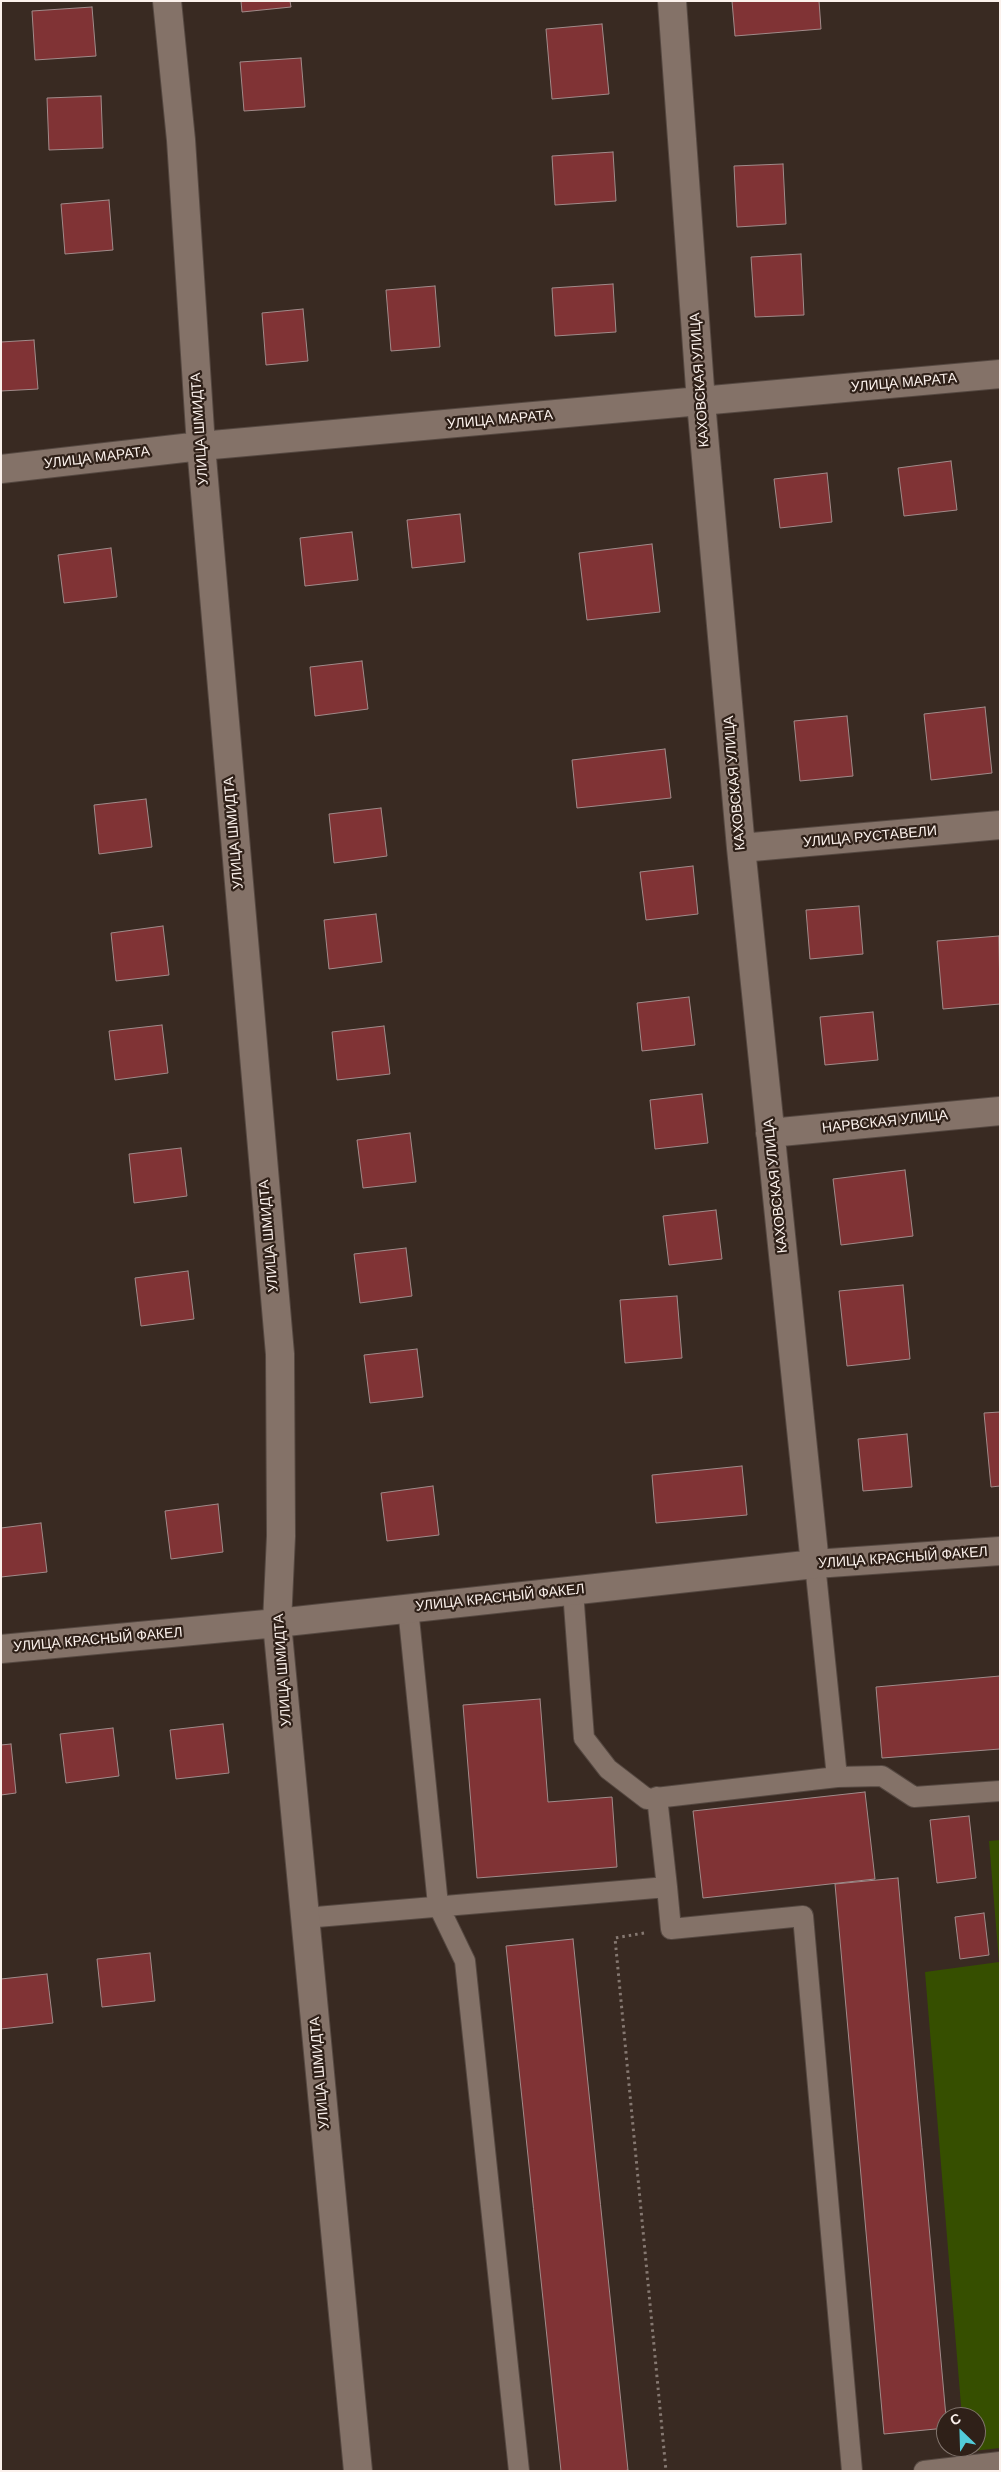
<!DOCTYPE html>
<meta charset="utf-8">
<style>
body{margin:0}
#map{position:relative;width:1001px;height:2472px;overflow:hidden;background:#392a22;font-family:Arial,sans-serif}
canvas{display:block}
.frame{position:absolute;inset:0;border:2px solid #fbf1ec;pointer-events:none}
.north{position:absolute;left:936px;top:2407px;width:50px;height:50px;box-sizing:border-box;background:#2f2018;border:1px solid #81746d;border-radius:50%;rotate:336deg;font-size:14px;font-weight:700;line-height:20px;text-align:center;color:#fbf1ec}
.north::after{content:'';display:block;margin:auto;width:18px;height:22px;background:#52cbd9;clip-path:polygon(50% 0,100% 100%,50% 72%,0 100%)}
</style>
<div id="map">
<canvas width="1001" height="2472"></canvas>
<div class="frame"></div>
<div class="north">С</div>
</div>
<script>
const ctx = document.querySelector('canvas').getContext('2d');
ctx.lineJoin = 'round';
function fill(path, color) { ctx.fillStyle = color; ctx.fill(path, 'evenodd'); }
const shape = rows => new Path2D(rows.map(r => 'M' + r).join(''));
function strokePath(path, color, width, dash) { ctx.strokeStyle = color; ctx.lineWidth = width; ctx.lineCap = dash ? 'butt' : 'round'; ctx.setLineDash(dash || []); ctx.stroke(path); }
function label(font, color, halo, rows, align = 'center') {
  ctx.font = font + ' Arial,sans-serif'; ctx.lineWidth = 4.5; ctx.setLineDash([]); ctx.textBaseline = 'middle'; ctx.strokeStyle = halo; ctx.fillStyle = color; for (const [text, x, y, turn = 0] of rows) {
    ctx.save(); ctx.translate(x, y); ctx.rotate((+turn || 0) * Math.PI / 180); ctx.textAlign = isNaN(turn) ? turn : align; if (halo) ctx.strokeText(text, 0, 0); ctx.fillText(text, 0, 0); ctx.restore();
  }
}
fill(shape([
 [1000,1840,1000,2448,964,2452,964,2447,976,2447,976,2417,962,2417,925,1972,999,1962,989,1841]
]), '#364f00');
const building = shape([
 [241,1,290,1,291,7,242,12,241,1],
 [732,1,819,1,821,29,735,36,732,1],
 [92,7,96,56,35,60,32,11,92,7],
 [602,24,609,94,552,99,546,29,602,24],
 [301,58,305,107,244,111,240,62,301,58],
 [101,96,103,148,49,150,47,98,101,96],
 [613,152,616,201,555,205,552,156,613,152],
 [783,164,786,224,737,227,734,166,783,164],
 [109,200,113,250,65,254,61,204,109,200],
 [801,254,804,315,755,317,751,257,801,254],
 [613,284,616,332,555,336,552,288,613,284],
 [435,286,440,347,391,351,386,290,435,286],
 [303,309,308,361,266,365,262,313,303,309],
 [34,340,38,389,1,391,1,342,34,340],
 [951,461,957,510,904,516,898,468,951,461],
 [827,473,832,522,780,528,774,479,827,473],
 [460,514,465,562,412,568,407,520,460,514],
 [352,532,358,580,305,586,300,538,352,532],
 [652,544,660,612,587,620,579,553,652,544],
 [111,548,117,597,64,603,58,555,111,548],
 [362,661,368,709,315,716,310,667,362,661],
 [985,707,992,773,931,780,924,714,985,707],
 [847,716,853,776,800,781,794,721,847,716],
 [665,749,671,798,577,808,572,760,665,749],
 [146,799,152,847,99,854,94,805,146,799],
 [381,808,387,856,334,863,329,814,381,808],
 [693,866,698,914,646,920,640,872,693,866],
 [859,906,863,954,810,959,806,910,859,906],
 [376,914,382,962,329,969,324,920,376,914],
 [163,926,169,975,116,981,111,933,163,926],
 [999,936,1000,1004,943,1009,937,941,999,936],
 [689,997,695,1045,642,1051,637,1003,689,997],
 [873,1012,878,1060,825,1065,820,1017,873,1012],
 [162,1025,168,1073,115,1080,109,1031,162,1025],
 [384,1026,390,1074,337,1080,332,1032,384,1026],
 [702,1094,708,1143,655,1149,650,1100,702,1094],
 [410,1133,416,1182,363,1188,357,1140,410,1133],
 [181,1148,187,1196,134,1203,129,1154,181,1148],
 [905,1170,913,1236,841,1245,833,1179,905,1170],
 [716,1210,722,1259,669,1265,663,1216,716,1210],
 [406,1248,412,1296,360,1303,354,1254,406,1248],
 [188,1271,194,1319,141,1326,135,1278,188,1271],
 [903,1285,910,1359,847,1366,839,1291,903,1285],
 [677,1296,682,1358,625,1363,620,1300,677,1296],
 [417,1349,423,1397,370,1403,364,1355,417,1349],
 [1000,1412,1000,1486,991,1487,984,1413,1000,1412],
 [907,1434,912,1487,863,1491,858,1439,907,1434],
 [742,1466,747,1515,656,1523,652,1475,742,1466],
 [433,1486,439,1535,387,1541,381,1493,433,1486],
 [218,1504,223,1552,171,1559,165,1511,218,1504],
 [41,1523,47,1572,1,1577,1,1528,41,1523],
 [1000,1676,1000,1749,882,1758,876,1687,1000,1676],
 [540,1699,548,1802,612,1797,617,1867,477,1878,463,1705,540,1699],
 [223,1724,229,1773,176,1779,170,1730,223,1724],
 [113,1728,119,1776,66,1783,60,1734,113,1728],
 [11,1744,16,1793,1,1795,1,1745,11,1744],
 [865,1792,875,1879,703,1898,693,1811,865,1792],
 [969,1816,976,1878,937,1883,930,1820,969,1816],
 [898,1878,946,2417,946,2428,884,2434,835,1884,898,1878],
 [984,1913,989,1955,960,1959,955,1917,984,1913],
 [573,1939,628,2470,624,2471,561,2471,506,1946,573,1939],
 [150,1953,155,2001,102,2007,97,1959,150,1953],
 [47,1974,53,2023,1,2029,1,1979,47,1974]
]);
fill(building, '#803335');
strokePath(building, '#a18b8a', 1);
const service = shape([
 [815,1564,837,1777],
 [573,1591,584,1738,608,1769,647,1799,837,1777,882,1776,914,1797,1000,1791],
 [408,1608,438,1905,465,1961,519,2471],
 [657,1797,667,1887],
 [305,1918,667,1887,671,1929,803,1916,852,2471],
 [924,2471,1000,2462]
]);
const minor = shape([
 [167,1,181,140,201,446,280,1354,281,1536,277,1623,358,2471],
 [672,1,701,402,741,848,815,1564],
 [1,469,201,446,1000,374],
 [741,848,1000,825],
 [770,1133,1000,1111],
 [1,1649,277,1623,815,1564,1000,1551]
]);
strokePath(service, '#554841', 22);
strokePath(minor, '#554841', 30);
strokePath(shape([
 [644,1933,615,1938,666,2471]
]), '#867972', 3, [2.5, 4]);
strokePath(service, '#847268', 20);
strokePath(minor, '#847268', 28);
label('14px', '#fbf1ec', '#2f2018', [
 ["КАХОВСКАЯ УЛИЦА",700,380,-94],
 ["УЛИЦА МАРАТА",904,383,-5],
 ["УЛИЦА МАРАТА",500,420,-5],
 ["УЛИЦА ШМИДТА",200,429,-94],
 ["УЛИЦА МАРАТА",97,458,-7],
 ["КАХОВСКАЯ УЛИЦА",735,783,-95],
 ["УЛИЦА ШМИДТА",234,833,-95],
 ["УЛИЦА РУСТАВЕЛИ",870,837,-5],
 ["НАРВСКАЯ УЛИЦА",885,1122,-6],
 ["КАХОВСКАЯ УЛИЦА",776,1186,-96],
 ["УЛИЦА ШМИДТА",269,1236,-95],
 ["УЛИЦА КРАСНЫЙ ФАКЕЛ",903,1558,-4],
 ["УЛИЦА КРАСНЫЙ ФАКЕЛ",500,1598,-6],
 ["УЛИЦА КРАСНЫЙ ФАКЕЛ",98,1640,-5],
 ["УЛИЦА ШМИДТА",283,1670,-94],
 ["УЛИЦА ШМИДТА",320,2073,-95]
]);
</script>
